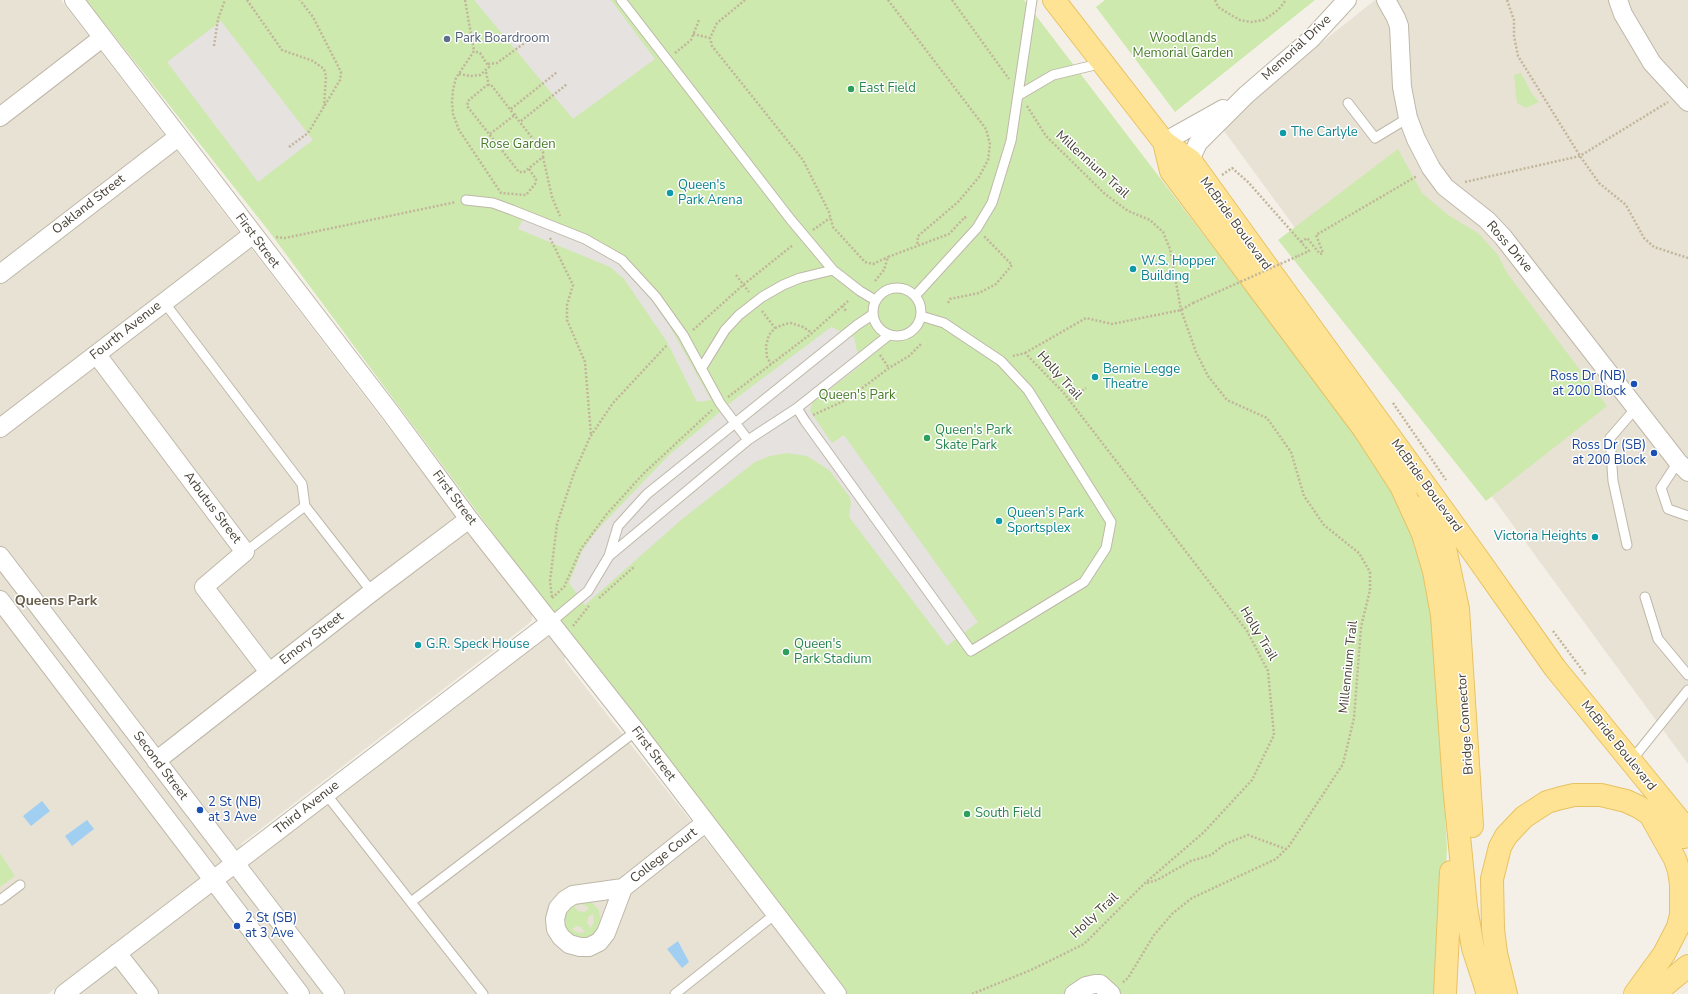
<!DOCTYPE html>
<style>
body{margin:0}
canvas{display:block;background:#f4f0e7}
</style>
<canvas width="1688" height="994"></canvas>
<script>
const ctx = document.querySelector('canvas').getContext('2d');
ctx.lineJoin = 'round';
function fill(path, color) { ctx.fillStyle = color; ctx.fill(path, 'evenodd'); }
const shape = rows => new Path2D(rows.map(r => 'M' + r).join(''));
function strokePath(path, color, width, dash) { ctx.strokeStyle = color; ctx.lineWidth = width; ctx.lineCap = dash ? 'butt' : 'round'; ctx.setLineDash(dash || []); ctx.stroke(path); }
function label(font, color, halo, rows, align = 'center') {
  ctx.font = font + ' "Nunito Sans",sans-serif'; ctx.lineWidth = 3; ctx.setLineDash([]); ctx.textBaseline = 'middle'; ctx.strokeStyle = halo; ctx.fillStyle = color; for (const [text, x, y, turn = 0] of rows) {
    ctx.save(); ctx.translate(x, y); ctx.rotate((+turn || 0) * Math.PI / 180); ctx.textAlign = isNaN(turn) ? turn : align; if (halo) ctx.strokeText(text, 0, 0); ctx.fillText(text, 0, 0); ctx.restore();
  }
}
fill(shape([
 [0,0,61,0,532,615,532,620,527,625,241,844,256,857,544,638,550,637,565,654,565,661,827,994,78,994,204,898,193,883,48,994,0,994,0,887,14,876,0,853],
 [1375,0,1688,0,1688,764,1219,124]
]), '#e8e2d5');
fill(shape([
 [86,0,1024,0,1361,441,1401,504,1425,570,1434,625,1447,849,1439,994,1114,994,1100,978,1075,994,846,994,544,602,268,230],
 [1105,0,1315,0,1175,112,1096,7],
 [1521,73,1532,94,1539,102,1526,108,1517,103,1514,75],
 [1398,149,1422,193,1448,215,1478,233,1498,255,1507,273,1607,406,1486,501,1278,240],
 [0,853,15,876,0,887],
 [589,900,599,910,601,924,593,935,579,940,563,930,565,905],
 [582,904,589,908,585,912,578,911,574,906],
 [593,914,594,922,591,928,587,923,588,917],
 [576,926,581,927,585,932,579,933,572,930]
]), '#cde9ae');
fill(shape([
 [474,0,611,0,655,59,573,119],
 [221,21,313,140,258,182,167,62],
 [523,219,604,253,615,260,630,274,650,298,669,325,711,400,697,402,667,342,624,279,610,267,518,229],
 [831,327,854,337,860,366,812,403,810,411,832,443,844,435,978,622,947,646,849,517,851,502,849,496,829,470,807,456,787,453,770,456,755,462,681,520,585,605,569,583,582,551,597,530,668,456,735,399]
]), '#e5e2df');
fill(shape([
 [42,801,50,811,31,826,23,816],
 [87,820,94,829,72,846,65,836],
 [678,941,689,962,682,968,667,949]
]), '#a1cff2');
const service = shape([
 [621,0,791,220,833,270,860,291,875,300],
 [1019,95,1053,75,1103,63],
 [1348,103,1375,138,1408,118],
 [466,200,493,203,512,210,585,239,622,260,656,297,683,335,720,403,748,440],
 '873 312a24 24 0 1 1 48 0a24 24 0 1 1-48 0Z',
 [915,296,977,228,992,203,1011,141,1032,0],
 [164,302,302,484,305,506],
 [701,369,725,330,739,315,762,297,783,285,800,278,833,270],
 [797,408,805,421,971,651,1084,582,1106,548,1111,522,1028,390,1001,361,944,323,921,316],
 [1678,462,1661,488,1668,509,1688,516],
 [1627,545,1613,481,1610,438,1636,408],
 [245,552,305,506,372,592],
 [609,556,748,440,797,408,889,335],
 [1645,597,1658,639,1688,675],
 [551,622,588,591,609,556,618,526,647,494,857,325,872,315],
 [1631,761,1688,690],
 [326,794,483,994],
 [0,900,20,885],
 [411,902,636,731],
 [675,994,774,915]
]);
const minor = shape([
 [74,0,390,412,469,519,636,731,837,994],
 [1386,0,1396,18,1399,26,1402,87,1408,118,1416,139,1431,168,1445,187,1487,220,1503,237,1678,462,1688,472],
 [1618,0,1623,14,1652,63,1688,102],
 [0,117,102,38],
 [1164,142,1223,109],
 [1190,160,1198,143,1246,95,1311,39,1347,0],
 [0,274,178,137],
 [97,355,245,552,204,587,269,672],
 [0,428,252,235],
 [0,556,335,994],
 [0,600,300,994],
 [156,761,372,592,469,519],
 [623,888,573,895,565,900,558,908,555,919,556,929,561,937,569,944,580,947,589,947,599,942,606,933,623,888,705,823],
 [117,953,149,994],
 [64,994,551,622],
 [1074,994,1086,986,1095,984,1100,984,1111,994]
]);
const primary = shape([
 [1054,0,1164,142,1190,160,1476,556,1555,668,1688,831],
 [1164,142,1171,171,1364,429,1401,486,1423,534,1434,571,1442,615,1454,785,1466,907,1473,948,1488,994],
 [1427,504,1435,520,1446,553,1458,609,1472,826],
 [1445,994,1451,872],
 [1506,994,1496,953,1493,929,1492,879,1500,847,1506,836,1524,817,1547,802,1561,798,1574,795,1601,795,1626,801,1639,807,1684,837],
 [1635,994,1664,954,1678,927,1681,915,1681,884,1679,871,1675,859,1652,818],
 [1654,994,1688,966]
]);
strokePath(service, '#bfb8a9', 11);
strokePath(minor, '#bfb8a9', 20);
strokePath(primary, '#e7c262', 24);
strokePath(shape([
 [247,0,282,50,313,61,324,69,326,76,324,106],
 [465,0,474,51,456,78,453,90,452,102,453,114,459,130,501,193,526,195,535,184,536,179,529,169],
 [745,0,717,23,710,38,712,46,803,160,829,212,833,227,865,262,873,264,888,257],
 [888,0,986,129,990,144,988,160,979,177,958,202,918,236,917,246],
 [952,0,1009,79],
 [1215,0,1218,7,1231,15,1240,20,1251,22,1264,20,1278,10,1286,0],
 [1507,0,1514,20,1514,36,1518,56,1580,156,1599,183,1626,205,1644,238,1654,247,1688,258],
 [693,34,710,38],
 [214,46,218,19,225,0],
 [675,53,691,40,699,20],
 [488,64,497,63,530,39],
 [486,72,489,86],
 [459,74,471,76,480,75,489,67,480,53,474,51],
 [487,85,492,86,543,152,543,157,524,172,519,172,467,106,468,101,487,85],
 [1027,106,1046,136,1105,194,1128,211,1150,220,1163,232,1170,249,1181,310,1196,352,1208,376,1227,400,1267,418,1291,452,1304,496,1324,525,1359,553,1370,572,1370,590,1361,627,1354,718,1343,764,1289,846,1276,859,1192,898,1173,913,1154,935,1128,978,1122,983],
 [511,109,557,72],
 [521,121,567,84],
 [490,134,516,114],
 [289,147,308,133,340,80,341,72,313,17,300,0],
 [543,157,552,197,560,216],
 [1222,175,1232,168,1248,182,1309,251,1298,256],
 [1465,182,1580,156,1668,102],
 [813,230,830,218],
 [276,237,285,238,456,202],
 [550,238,573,285,567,305,567,320,585,362,591,435],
 [1301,242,1307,238,1320,254,1323,253,1316,235,1417,176],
 [736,275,749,292],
 [875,281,884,270,888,257,949,234,965,217,966,219],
 [948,303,950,299,979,293,996,284,1012,265,984,236],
 [842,306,847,312],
 [762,311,775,328,769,335,766,346,767,357,771,364],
 [775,328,785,324,791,323,803,327,812,333],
 [693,330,743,285,793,245],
 [1025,353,1086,318,1112,324,1181,310,1193,303],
 [880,355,889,368],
 [728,397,812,333,848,301],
 [1069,400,1086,388],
 [1393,403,1446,480],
 [813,415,846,400,889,368,909,356,922,343],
 [552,597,550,581,557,524,574,473,590,437,613,403,667,345],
 [552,598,564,587,581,549,606,515,644,473,712,410],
 [599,598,635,566],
 [573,626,589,606],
 [1553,631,1586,675],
 [1147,883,1157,880,1191,861,1211,855,1225,844,1248,835,1286,849],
 [972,994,1031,970,1084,944,1145,883,1204,832,1252,780,1274,735,1268,671,1247,631,1063,392,1025,353,1013,356]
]), '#c2b59a', 2.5, [2, 2]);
strokePath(service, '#fff', 9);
strokePath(minor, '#fff', 18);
strokePath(primary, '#ffe394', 22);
strokePath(shape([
 [1193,303,1298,256]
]), '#c2b59a', 2.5, [2, 2]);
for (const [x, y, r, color] of [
 [447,39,4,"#5c6f8a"],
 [851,89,4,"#2e9e5b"],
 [1283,133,4,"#0f9aa8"],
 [670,193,4,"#0f9aa8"],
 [1133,269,4,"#0f9aa8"],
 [1095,377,4,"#0f9aa8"],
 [1634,384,4,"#1a4fb4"],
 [927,438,4,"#2e9e5b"],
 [1654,453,4,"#1a4fb4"],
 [999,521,4,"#0f9aa8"],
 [1595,537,4,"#0f9aa8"],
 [418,645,4,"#0f9aa8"],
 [786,652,4,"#2e9e5b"],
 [200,810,4,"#1a4fb4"],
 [967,814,4,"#2e9e5b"],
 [237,926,4,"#1a4fb4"]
]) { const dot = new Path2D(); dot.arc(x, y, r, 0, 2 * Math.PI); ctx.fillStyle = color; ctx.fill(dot); strokePath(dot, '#fff', 1.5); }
label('13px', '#4e5e75', '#fff', [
 ["Park Boardroom",455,39]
], 'left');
label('13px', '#457a27', '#fff', [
 ["Woodlands",1183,39],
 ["Memorial Garden",1183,54],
 ["Rose Garden",518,145],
 ["Queen's Park",857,396]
]);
label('13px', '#474136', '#fff', [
 ["Memorial Drive",1297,48,-43],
 ["Millennium Trail",1092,165,42],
 ["Oakland Street",89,205,-38],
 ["McBride Boulevard",1235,224,54],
 ["First Street",257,241,53],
 ["Ross Drive",1509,247,49],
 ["Fourth Avenue",126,331,-38],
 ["Holly Trail",1059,376,48],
 ["McBride Boulevard",1426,486,54],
 ["First Street",454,498,53],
 ["Arbutus Street",212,508,53],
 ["Holly Trail",1258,634,59],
 ["Emory Street",312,639,-38],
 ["Millennium Trail",1349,667,-84],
 ["Bridge Connector",1466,724,-94],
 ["McBride Boulevard",1618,746,51],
 ["First Street",653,754,53],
 ["Second Street",160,766,53],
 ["Third Avenue",307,808,-38],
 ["College Court",664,856,-38],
 ["Holly Trail",1095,916,-43]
]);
label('13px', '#27864d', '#fff', [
 ["East Field",859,89],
 ["Queen's Park",935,431],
 ["Skate Park",935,446],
 ["Queen's",794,645],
 ["Park Stadium",794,660],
 ["South Field",975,814]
], 'left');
label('13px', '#0d838f', '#fff', [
 ["The Carlyle",1291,133],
 ["Queen's",678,186],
 ["Park Arena",678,201],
 ["W.S. Hopper",1141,262],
 ["Building",1141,277],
 ["Bernie Legge",1103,370],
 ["Theatre",1103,385],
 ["Queen's Park",1007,514],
 ["Sportsplex",1007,529],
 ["Victoria Heights",1587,537,"right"],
 ["G.R. Speck House",426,645]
], 'left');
label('13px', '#164399', '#fff', [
 ["Ross Dr (NB)",1626,377],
 ["at 200 Block",1626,392],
 ["Ross Dr (SB)",1646,446],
 ["at 200 Block",1646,461],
 ["2 St (NB)",208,803,"left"],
 ["at 3 Ave",208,818,"left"],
 ["2 St (SB)",245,919,"left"],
 ["at 3 Ave",245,934,"left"]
], 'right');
label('bold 14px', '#6a5f4c', '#fff', [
 ["Queens Park",56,602]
]);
</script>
